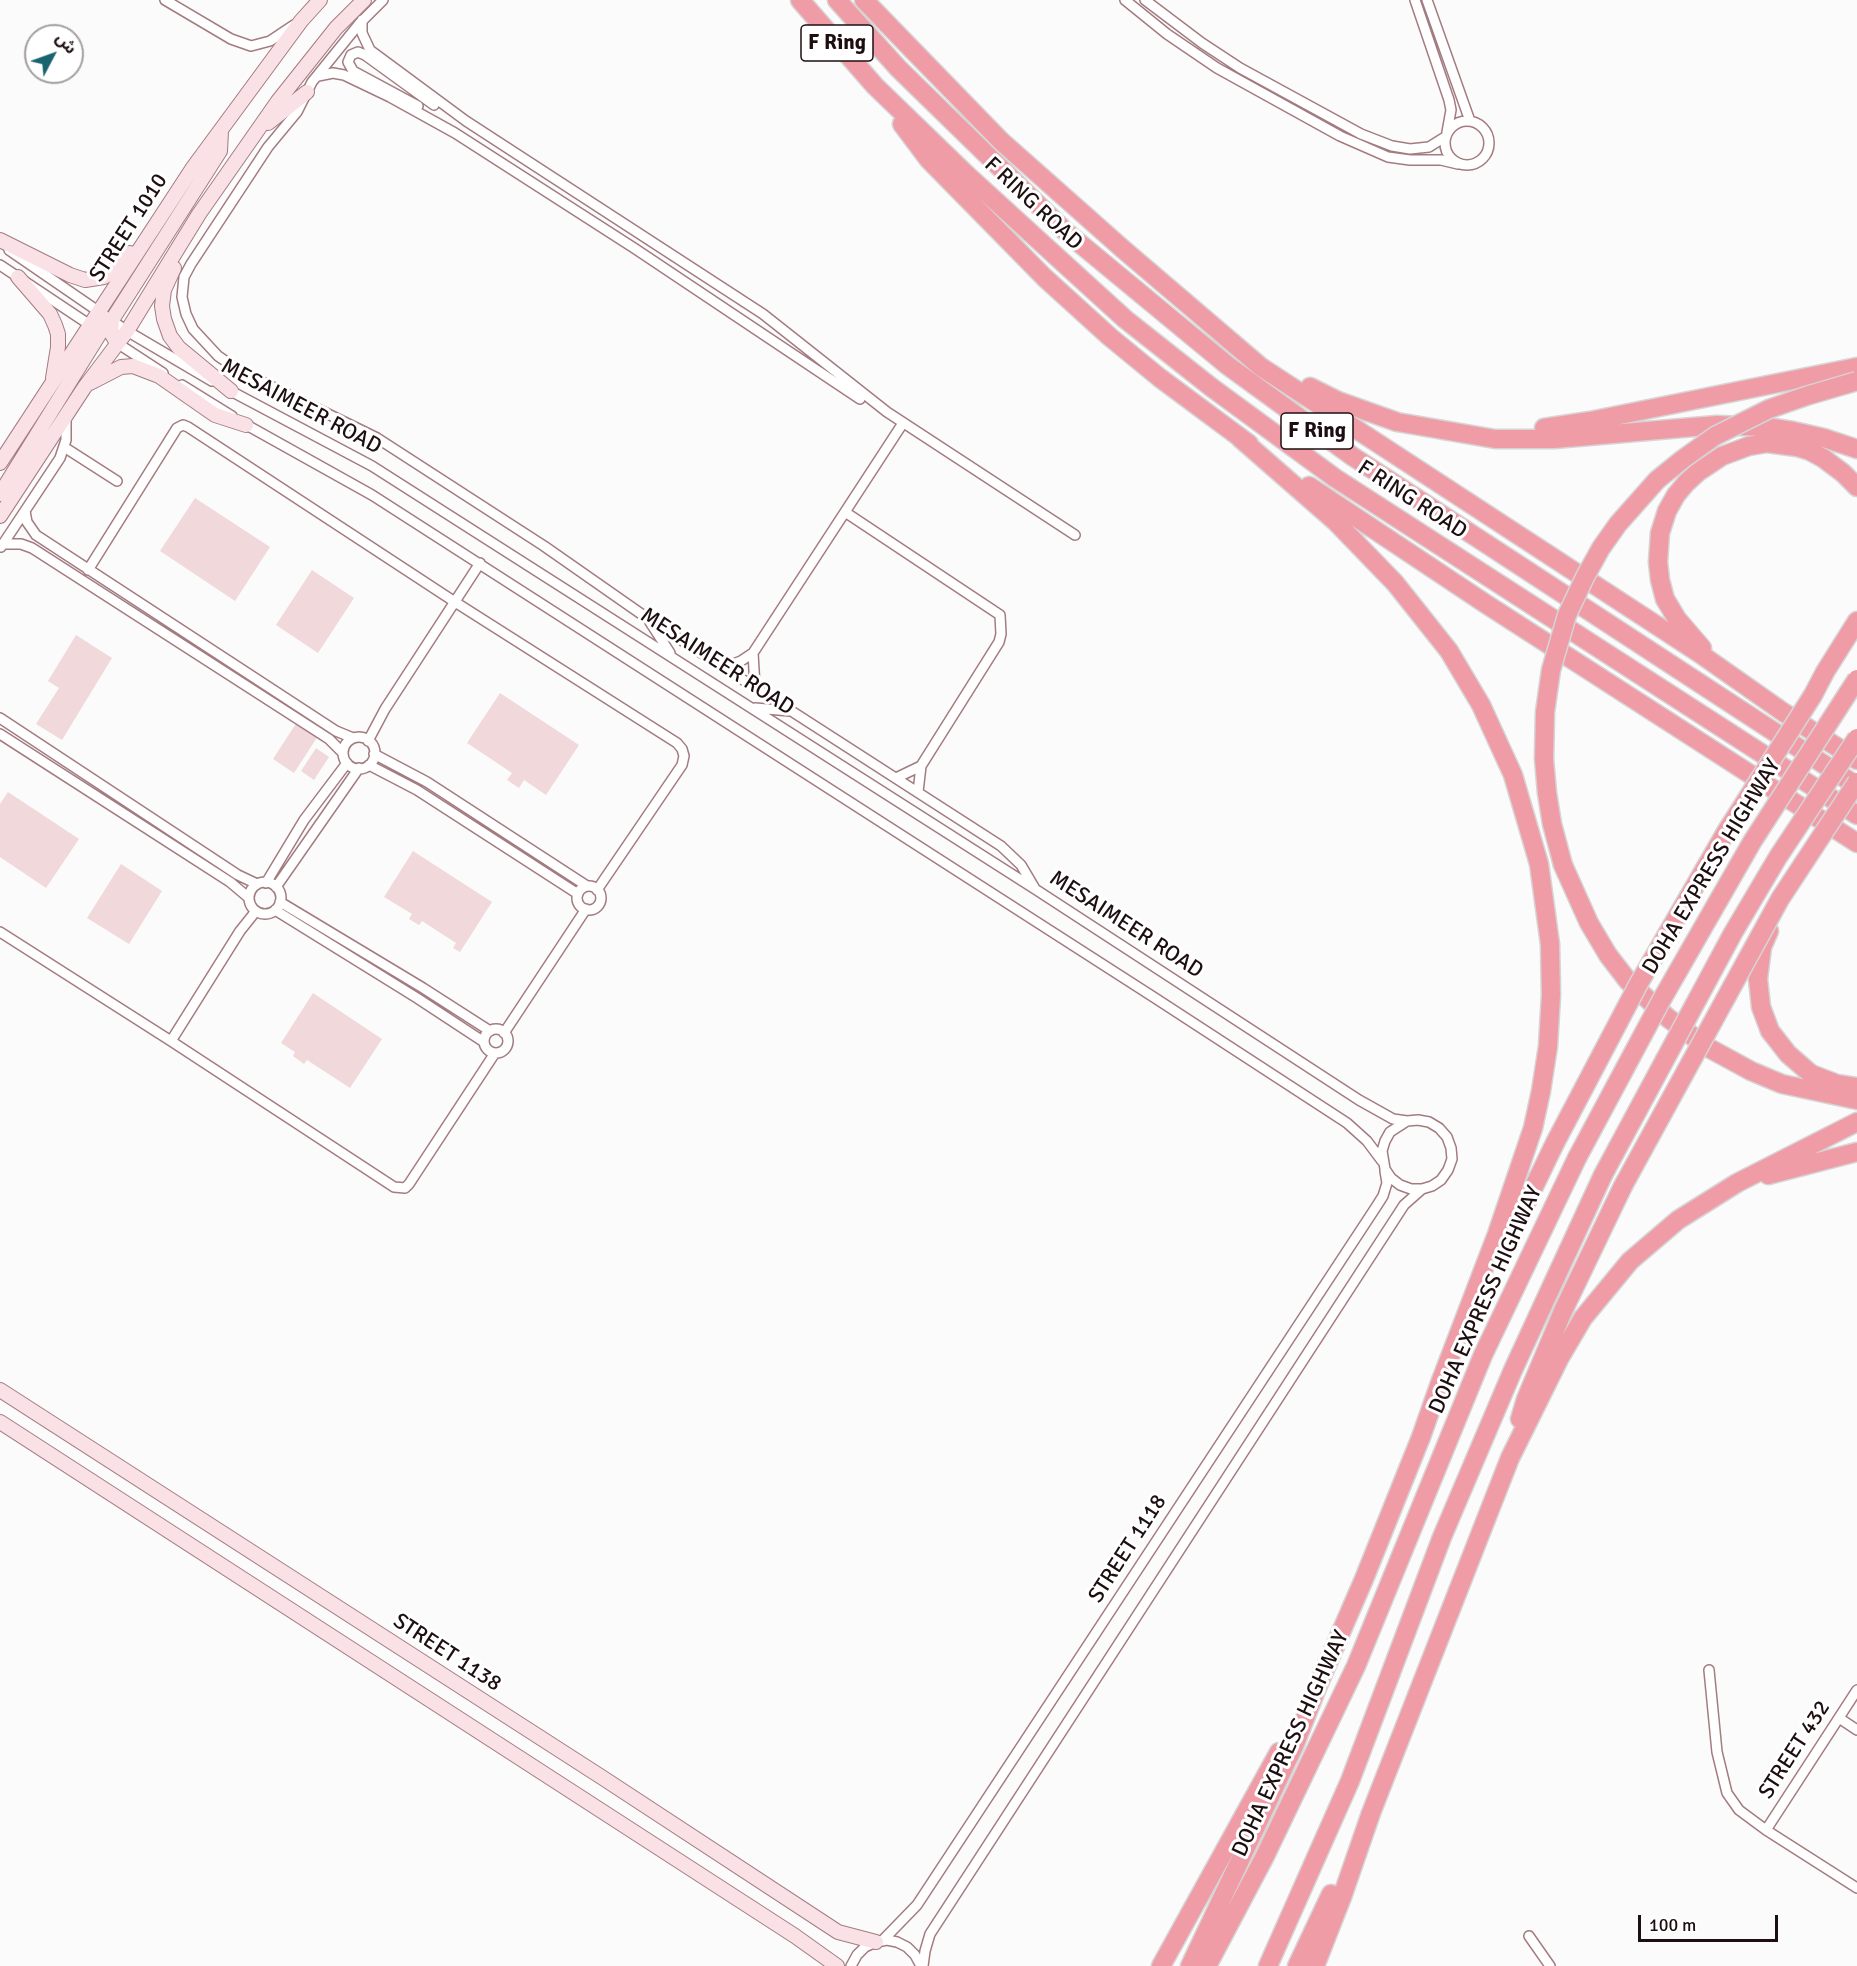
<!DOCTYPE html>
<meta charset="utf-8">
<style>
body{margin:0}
#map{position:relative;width:1857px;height:1966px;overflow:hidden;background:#fbfbfb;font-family:Signika,"Noto Sans Arabic",sans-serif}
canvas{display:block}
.north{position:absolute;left:24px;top:24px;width:60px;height:60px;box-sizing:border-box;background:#fff;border:2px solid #a59fa0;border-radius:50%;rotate:49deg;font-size:16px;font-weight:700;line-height:24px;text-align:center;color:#1d0f11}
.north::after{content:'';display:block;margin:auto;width:21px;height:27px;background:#19656f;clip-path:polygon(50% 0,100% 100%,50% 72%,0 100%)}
.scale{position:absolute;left:1638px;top:1915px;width:140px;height:27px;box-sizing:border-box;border:3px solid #1d0f11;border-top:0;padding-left:8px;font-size:18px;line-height:21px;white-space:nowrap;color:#1d0f11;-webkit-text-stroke:4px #fff;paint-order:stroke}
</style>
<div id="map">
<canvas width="1857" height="1966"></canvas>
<div class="north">ش</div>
<div class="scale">100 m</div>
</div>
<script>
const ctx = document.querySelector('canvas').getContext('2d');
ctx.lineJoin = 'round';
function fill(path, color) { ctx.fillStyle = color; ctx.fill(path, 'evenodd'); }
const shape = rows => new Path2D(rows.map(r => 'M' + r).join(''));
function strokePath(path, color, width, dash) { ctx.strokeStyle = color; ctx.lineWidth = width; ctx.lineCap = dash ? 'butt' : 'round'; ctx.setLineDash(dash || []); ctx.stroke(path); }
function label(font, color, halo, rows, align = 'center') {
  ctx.font = font + ' Signika,sans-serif'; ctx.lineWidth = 6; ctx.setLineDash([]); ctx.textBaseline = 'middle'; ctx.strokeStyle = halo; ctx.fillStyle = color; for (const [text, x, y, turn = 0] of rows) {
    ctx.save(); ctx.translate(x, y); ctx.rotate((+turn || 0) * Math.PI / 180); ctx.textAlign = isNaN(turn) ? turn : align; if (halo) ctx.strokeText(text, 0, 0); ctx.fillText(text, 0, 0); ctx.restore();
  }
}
fill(shape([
 [195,498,270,547,235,601,160,551],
 [312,570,354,598,318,653,276,625],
 [76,635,112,658,62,740,36,724,59,688,48,681],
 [500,693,579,745,546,795,524,780,519,788,507,780,512,773,467,743],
 [297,722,318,736,294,773,273,759],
 [316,748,329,757,314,780,301,771],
 [8,792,79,839,46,888,0,857,0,804],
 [413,851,492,902,460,952,453,948,456,943,422,921,419,925,409,919,412,914,384,897],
 [121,864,162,891,129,944,87,918],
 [313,993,382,1039,350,1088,307,1060,304,1064,293,1056,295,1052,281,1043]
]), '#f1d8da');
const street = shape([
 [165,0,231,39,251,46,270,41,294,25],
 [383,0,359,24,312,82,297,112,268,147,191,264,184,277,182,297,186,314,193,329,218,356,240,371,377,438,544,546,647,618,1001,846,1021,865,1034,887],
 [1125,0,1167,34,1217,68,1340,136,1388,157,1410,160,1441,160,1458,164],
 [1145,0,1202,43,1240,68,1361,134,1392,146,1410,149,1429,147,1445,137],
 [1415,0,1449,100,1451,110,1447,132],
 [1427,0,1470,121],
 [362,20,362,33,370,50,466,121,763,314,887,412,1075,535],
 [318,76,333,73,344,75,390,97,455,133,634,248,860,399],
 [418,106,353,71,348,62,351,55,358,52,365,55,434,105],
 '1445 143a22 22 0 1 1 44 0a22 22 0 1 1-44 0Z',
 [9,250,127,331,212,381],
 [0,265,93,327],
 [114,341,163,373],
 [182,385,232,416],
 [227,389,372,466,1035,889,1359,1100,1393,1119,1407,1121,1418,1120,1429,1122,1439,1128,1447,1137,1451,1148,1452,1159,1448,1170,1441,1180,1432,1186,1422,1189,1411,1189,1400,1185,1391,1178,1385,1169,1382,1151,1385,1141,1390,1132,1407,1121],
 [243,423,372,495,1155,998,1347,1123,1367,1141,1382,1161],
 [64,447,117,481],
 [25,511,27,522,36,535,336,731,353,738],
 [845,512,1000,615,1001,634,999,642,921,766,918,792],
 [4,544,21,544,32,548,329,739,343,753],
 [1,547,60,458,66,440,66,417],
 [88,570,177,428,183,425,188,427,455,602,677,743,682,749,684,756,682,765,597,890],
 [650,622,670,653],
 [753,653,755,687],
 [725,667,741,661,753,653,903,423],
 [755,708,790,711],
 [0,718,238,875,257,884],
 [0,734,230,882,249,898],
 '343 753a16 16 0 1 1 32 0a16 16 0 1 1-32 0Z',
 [368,741,385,709,480,563],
 [374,754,427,782,587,886],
 [369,765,417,790,578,894],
 [896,778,921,766],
 '249 898a16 16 0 1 1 32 0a16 16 0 1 1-32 0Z',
 [266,883,304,820,347,763],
 '577 898a12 12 0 1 1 24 0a12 12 0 1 1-24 0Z',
 [276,887,359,768],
 [280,902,423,988,490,1031],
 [275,910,417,998,484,1042],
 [0,932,171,1041,394,1187,405,1188,409,1184,495,1053],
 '484 1041a12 12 0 1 1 24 0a12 12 0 1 1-24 0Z',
 [504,1033,586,909],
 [171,1041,240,931,256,911],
 [1709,1670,1717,1752,1727,1793,1739,1810,1766,1830,1857,1888],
 [1839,1718,1857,1730],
 [1766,1830,1857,1690],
 [1529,1936,1550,1966],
 [882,1941,917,1905,1376,1207,1383,1196,1387,1183,1385,1171],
 [851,1966,857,1955,865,1947,876,1942,887,1940,897,1942,907,1947,915,1955,921,1966],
 [923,1966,925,1951,930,1934,1404,1205,1422,1189]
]);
const secondary = shape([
 [268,123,307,92],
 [0,240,70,275,85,280,104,277,114,270,130,253],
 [174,268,164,290,162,306,164,319,170,336,179,348,231,391],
 [18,277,50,314,55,325,58,334,58,347,53,378],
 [117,343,111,333,112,320,220,151,221,131],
 [90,383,121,367,133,366,159,376,215,415,246,425],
 [0,463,192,169,301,21,320,0],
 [0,494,100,333,103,322,100,312],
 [0,516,84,388,127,331,199,214,278,101,336,28,364,0],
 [0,1390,603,1778,838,1932,876,1942],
 [0,1422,795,1936,837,1966]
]);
const highway = shape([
 [800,0,875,86,967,175,1125,319,1211,387,1335,478,1857,815],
 [837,0,898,68,1066,232,1227,365,1352,456,1857,786],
 [864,0,1001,141,1124,250,1261,367,1699,653,1783,712,1857,760],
 [902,124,929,160,1045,278,1110,337,1160,378,1249,444],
 [1310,387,1338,401,1397,422,1495,439,1554,439,1717,425,1766,427,1793,431,1824,438,1857,449],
 [1544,428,1590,421,1857,367],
 [1309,486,1486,604,1857,843],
 [1702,648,1677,619,1665,599,1660,580,1658,562,1660,533,1667,511,1676,495,1686,483,1698,472,1722,456,1749,446,1767,443,1797,447,1810,451,1823,458,1843,473,1857,487],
 [1813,695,1825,672,1857,621],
 [1563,865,1589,923,1608,955,1628,981,1668,1018,1707,1047,1751,1071,1782,1084,1857,1100],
 [1769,931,1762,947,1758,979,1761,1007,1770,1031,1788,1054,1811,1074,1837,1084,1857,1087],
 [1768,1175,1857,1152],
 [1499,1259,1555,1143],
 [1520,1419,1526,1399,1563,1311,1623,1186],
 [1161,1966,1279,1752],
 [1190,1966,1295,1744,1319,1683,1364,1579,1421,1437,1440,1383,1497,1234,1533,1128,1541,1091,1548,1046,1551,995,1550,944,1539,864,1513,775,1481,705,1449,651,1395,583,1335,521,1240,438],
 [1207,1966,1265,1856,1356,1666,1483,1355,1577,1158],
 [1268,1966,1350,1781,1442,1537,1513,1370,1603,1175],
 [1297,1966,1331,1894],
 [1315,1966,1342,1897,1371,1813,1510,1458,1559,1359,1583,1318,1630,1261,1678,1220,1737,1183,1857,1122]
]);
strokePath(street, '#a37c80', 12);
strokePath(secondary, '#a37c80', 16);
strokePath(highway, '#d6d4d4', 21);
strokePath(street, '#fff', 9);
strokePath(secondary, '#fae1e5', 14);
strokePath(highway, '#f09ca7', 18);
const highwayBridge = shape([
 [1563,865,1552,824,1547,793,1544,759,1545,712,1551,670,1567,615,1585,577,1601,548,1618,524,1657,480,1683,459,1715,436,1769,409,1806,396,1857,381],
 [1555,1143,1639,983,1726,832,1813,695],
 [1577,1158,1662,999,1752,842,1857,679],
 [1603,1175,1733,933,1778,857,1857,738],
 [1623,1186,1780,899,1857,782]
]);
strokePath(highwayBridge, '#d6d4d4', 21, []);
strokePath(highwayBridge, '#f09ca7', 18);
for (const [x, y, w] of [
 [837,43,72],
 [1317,431,72]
]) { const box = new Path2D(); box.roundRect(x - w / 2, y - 18, w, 36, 4.5); ctx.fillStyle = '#fff'; ctx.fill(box); strokePath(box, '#1d0f11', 1.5); }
label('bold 21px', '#1d0f11', null, [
 ["F Ring",837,43],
 ["F Ring",1317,431]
]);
label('22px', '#1d0f11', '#fff', [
 ["F RING ROAD",1033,204,43],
 ["STREET 1010",129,228,-57],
 ["MESAIMEER ROAD",301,407,28],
 ["F RING ROAD",1412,500,33],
 ["MESAIMEER ROAD",717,662,33],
 ["DOHA EXPRESS HIGHWAY",1712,867,-59],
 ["MESAIMEER ROAD",1126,925,33],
 ["DOHA EXPRESS HIGHWAY",1486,1300,-66],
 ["STREET 1118",1128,1549,-57],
 ["STREET 1138",447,1653,33],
 ["DOHA EXPRESS HIGHWAY",1291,1744,-65],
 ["STREET 432",1795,1750,-57]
]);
</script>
